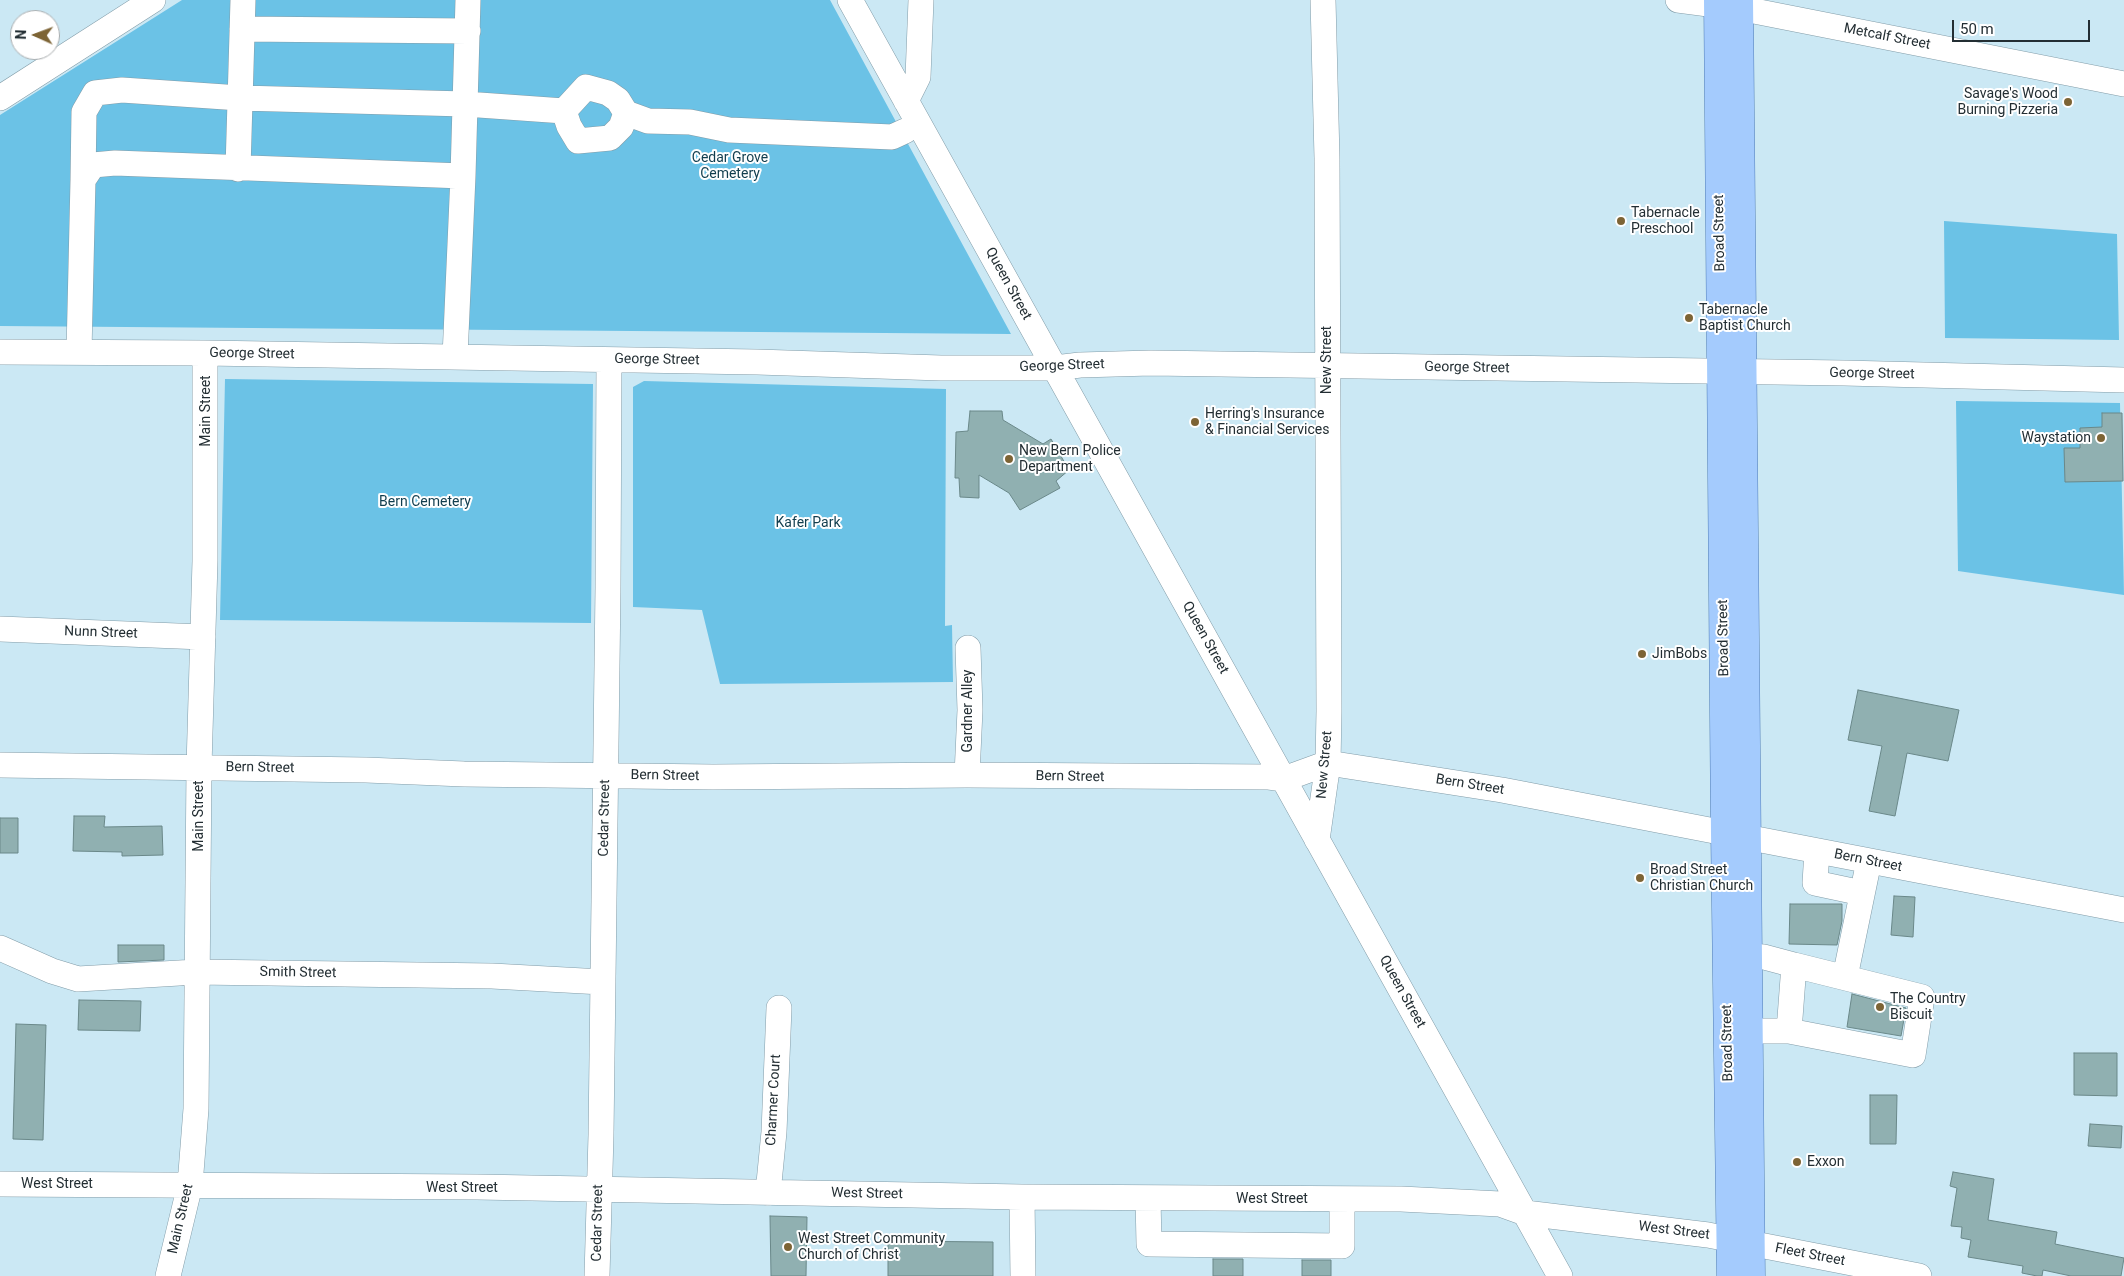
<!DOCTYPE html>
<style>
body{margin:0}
#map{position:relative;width:2124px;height:1276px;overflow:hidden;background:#cbe8f4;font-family:Roboto,sans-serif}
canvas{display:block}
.north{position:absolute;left:10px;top:10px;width:50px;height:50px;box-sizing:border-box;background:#fff;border:1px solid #a7abad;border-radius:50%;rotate:272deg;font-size:14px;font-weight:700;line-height:20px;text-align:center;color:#232e33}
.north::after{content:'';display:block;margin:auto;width:18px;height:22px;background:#7d6435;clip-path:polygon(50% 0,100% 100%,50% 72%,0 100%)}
.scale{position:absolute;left:1952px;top:20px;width:138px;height:22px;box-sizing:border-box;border:2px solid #232e33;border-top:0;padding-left:6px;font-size:15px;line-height:18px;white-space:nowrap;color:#232e33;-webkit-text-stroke:4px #fff;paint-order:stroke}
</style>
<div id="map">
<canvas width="2124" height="1276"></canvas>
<div class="north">N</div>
<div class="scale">50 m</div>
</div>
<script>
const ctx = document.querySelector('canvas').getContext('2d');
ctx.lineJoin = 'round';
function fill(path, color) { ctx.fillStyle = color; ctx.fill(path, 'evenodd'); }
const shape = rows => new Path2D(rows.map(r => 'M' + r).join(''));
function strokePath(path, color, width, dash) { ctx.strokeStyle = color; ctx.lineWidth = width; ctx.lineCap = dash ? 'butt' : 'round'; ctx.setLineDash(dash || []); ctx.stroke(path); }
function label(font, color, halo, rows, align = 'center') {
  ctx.font = font + ' Roboto,sans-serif'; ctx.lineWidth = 4; ctx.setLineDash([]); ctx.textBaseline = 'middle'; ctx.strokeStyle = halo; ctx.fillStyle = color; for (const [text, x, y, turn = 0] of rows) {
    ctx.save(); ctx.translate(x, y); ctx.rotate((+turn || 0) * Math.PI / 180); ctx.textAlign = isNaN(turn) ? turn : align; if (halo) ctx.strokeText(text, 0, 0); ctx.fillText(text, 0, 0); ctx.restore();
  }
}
fill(shape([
 [182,0,830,0,1011,334,0,326,0,115],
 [1944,221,2117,234,2119,340,1945,338],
 [225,379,593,384,591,623,220,620],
 [644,381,946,389,945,626,952,625,953,682,720,684,702,610,633,607,633,387],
 [1956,401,2120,403,2124,595,1958,571]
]), '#6bc2e6');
const building = shape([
 [970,411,1002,411,1003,420,1043,444,1051,439,1069,470,1056,481,1060,488,1020,510,1009,493,979,475,979,498,960,497,959,478,955,478,956,432,968,431,970,411],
 [2102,413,2122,413,2123,481,2065,482,2064,448,2080,448,2080,428,2102,427,2102,413],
 [1858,690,1959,710,1948,761,1907,753,1895,816,1869,811,1882,746,1848,740,1858,690],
 [74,816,105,816,104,827,162,826,163,855,122,856,122,852,73,851,74,816],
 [0,818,18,818,18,853,0,853,0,818],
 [1894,896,1915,897,1913,937,1891,935,1894,896],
 [1790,904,1842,904,1842,921,1837,945,1789,944,1790,904],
 [118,945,164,945,164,960,118,962,118,945],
 [1852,994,1906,1008,1901,1036,1847,1027,1852,994],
 [79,1000,141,1001,140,1031,78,1030,79,1000],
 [16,1024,46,1025,43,1140,13,1139,16,1024],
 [2074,1053,2117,1053,2117,1096,2074,1095,2074,1053],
 [1870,1095,1897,1095,1896,1144,1870,1144,1870,1095],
 [2090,1124,2122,1126,2121,1148,2088,1146,2090,1124],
 [1953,1172,1994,1179,1988,1220,2057,1232,2055,1244,2124,1258,2121,1276,2071,1276,2043,1270,2042,1276,2037,1276,2022,1273,2023,1266,1968,1257,1971,1240,1961,1238,1962,1227,1951,1226,1957,1188,1950,1186,1953,1172],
 [770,1216,807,1217,806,1276,771,1276,770,1216],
 [888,1241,993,1242,993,1276,888,1276,888,1241],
 [1213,1259,1243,1259,1243,1276,1213,1276,1213,1259],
 [1302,1260,1331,1260,1331,1276,1302,1276,1302,1260]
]);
fill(building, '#90b0b1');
strokePath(building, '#6a8889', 1);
const minor = shape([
 [850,0,1560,1276],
 [1678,0,1739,8,2124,84],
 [242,29,468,31],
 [0,98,153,0],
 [906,101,918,77,921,0],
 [626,113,648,121,690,122,729,130,892,137,905,131],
 [238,169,243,0],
 [463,176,468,0],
 [83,180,84,112,95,93,122,90,240,98,465,104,564,111,569,126,578,141,610,138,621,127,626,113,618,100,608,93,586,87,564,111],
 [0,352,205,353,757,362,941,368,1055,368,1080,365,1151,363,1844,373,2124,380],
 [79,352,83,180,93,165,115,163,463,176,455,357],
 [0,629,203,637],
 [0,765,366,770,464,774,713,777,967,775,1269,777,1284,779,1328,763,1502,790,2124,910],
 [967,775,970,710,968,648],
 [1317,840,1328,763,1329,711,1327,158,1323,0],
 [1817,851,1815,883,1862,893],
 [0,948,52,971,78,979,196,972,492,976,602,982],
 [1748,956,1764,957,1794,965],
 [1845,977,1869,861],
 [1749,1031,1789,1031,1913,1055,1922,997,1794,965,1789,1031],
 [0,1184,477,1187,1022,1197,1401,1199,1500,1204,1525,1213,1708,1235,1919,1276],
 [768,1193,774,1132,779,1008],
 [1022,1197,1023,1276],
 [1148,1198,1149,1244,1342,1246,1342,1200],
 [168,1276,190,1185,196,1109,199,767,205,561,205,353],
 [597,1276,601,1135,608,588,609,360]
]);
const major = shape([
 [1718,0,1725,833,1731,1276],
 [1739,0,1751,1276]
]);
strokePath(minor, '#829ca8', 26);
strokePath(major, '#507db6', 29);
strokePath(minor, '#fff', 25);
strokePath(major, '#a4cbfd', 28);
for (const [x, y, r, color] of [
 [2068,102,5,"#7d6435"],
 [1621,221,5,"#7d6435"],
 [1689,318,5,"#7d6435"],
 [1195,422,5,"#7d6435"],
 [2101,438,5,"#7d6435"],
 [1009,459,5,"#7d6435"],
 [1642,654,5,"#7d6435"],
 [1640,878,5,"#7d6435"],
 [1880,1007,5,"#7d6435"],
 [1797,1162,5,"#7d6435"],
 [788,1247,5,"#7d6435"]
]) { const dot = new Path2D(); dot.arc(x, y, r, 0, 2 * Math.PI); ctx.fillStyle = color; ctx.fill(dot); strokePath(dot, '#fff', 2); }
label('14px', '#232e33', '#fff', [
 ["Metcalf Street",1887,37,11],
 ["Broad Street",1720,233,-91],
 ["Queen Street",1008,284,61],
 ["George Street",252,354,1],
 ["George Street",657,360,1],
 ["New Street",1327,360,-90],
 ["George Street",1062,366,-2],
 ["George Street",1467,368,1],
 ["George Street",1872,374,1],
 ["Main Street",206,411,-90],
 ["Nunn Street",101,633,2],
 ["Queen Street",1205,638,61],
 ["Broad Street",1724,638,-91],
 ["Gardner Alley",968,711,-90],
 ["New Street",1325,765,-85],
 ["Bern Street",260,768,1],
 ["Bern Street",665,776,1],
 ["Bern Street",1070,777,1],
 ["Bern Street",1470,785,9],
 ["Main Street",199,816,-90],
 ["Cedar Street",605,818,-89],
 ["Bern Street",1868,861,11],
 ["Smith Street",298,973,1],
 ["Queen Street",1402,992,61],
 ["Broad Street",1728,1043,-91],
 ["Charmer Court",774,1100,-87],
 ["West Street",57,1184],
 ["West Street",462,1188],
 ["West Street",867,1194,1],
 ["West Street",1272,1199],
 ["Main Street",181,1219,-77],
 ["Cedar Street",598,1223,-89],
 ["West Street",1674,1231,7],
 ["Fleet Street",1810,1255,11]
]);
label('14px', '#232e33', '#fff', [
 ["Savage's Wood",2058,94,"right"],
 ["Burning Pizzeria",2058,110,"right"],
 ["Tabernacle",1631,213],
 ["Preschool",1631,229],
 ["Tabernacle",1699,310],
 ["Baptist Church",1699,326],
 ["Herring's Insurance",1205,414],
 ["& Financial Services",1205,430],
 ["Waystation",2091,438,"right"],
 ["New Bern Police",1019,451],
 ["Department",1019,467],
 ["JimBobs",1652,654],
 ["Broad Street",1650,870],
 ["Christian Church",1650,886],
 ["The Country",1890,999],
 ["Biscuit",1890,1015],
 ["Exxon",1807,1162],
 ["West Street Community",798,1239],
 ["Church of Christ",798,1255]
], 'left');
label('14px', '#103d4e', '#fff', [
 ["Cedar Grove",730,158],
 ["Cemetery",730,174],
 ["Bern Cemetery",425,502],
 ["Kafer Park",808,523]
]);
</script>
